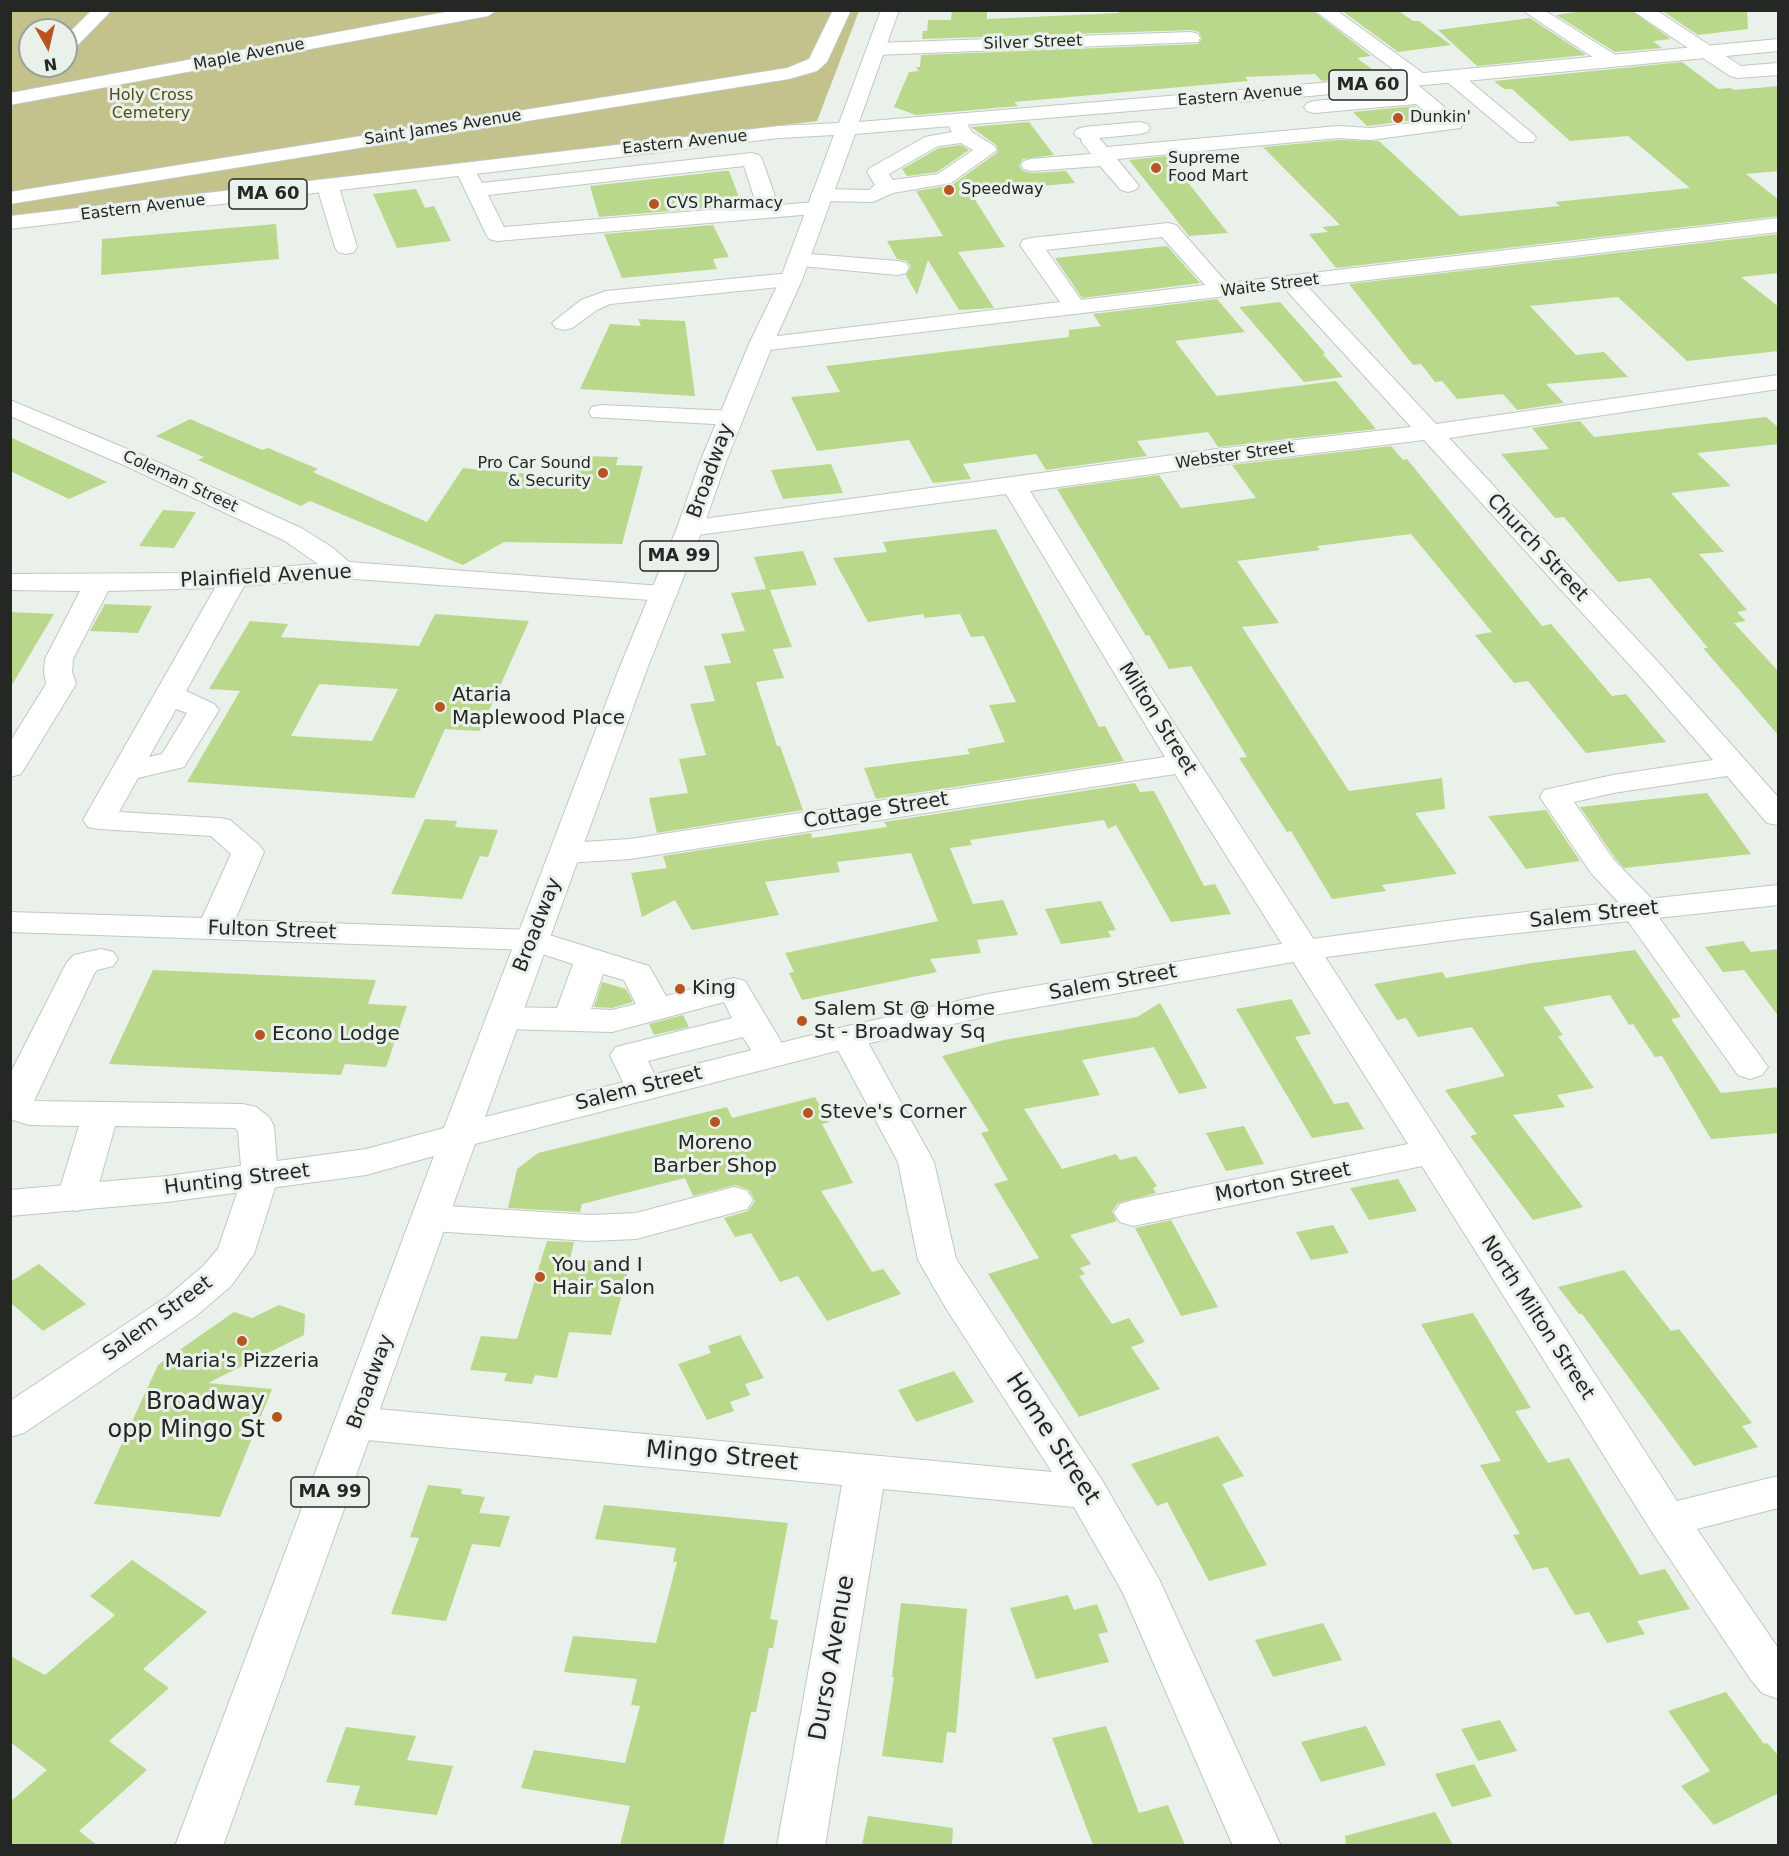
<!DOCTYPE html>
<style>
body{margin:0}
#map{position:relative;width:1789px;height:1856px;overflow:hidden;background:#e9f1ea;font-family:"DejaVu Sans",sans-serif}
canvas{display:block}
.frame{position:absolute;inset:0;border:12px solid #242724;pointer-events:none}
.north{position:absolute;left:18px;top:18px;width:60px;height:60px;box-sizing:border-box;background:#e9f1ea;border:2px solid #9aa09b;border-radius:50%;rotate:172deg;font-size:16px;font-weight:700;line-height:24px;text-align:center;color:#242724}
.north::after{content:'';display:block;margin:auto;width:21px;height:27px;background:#b85420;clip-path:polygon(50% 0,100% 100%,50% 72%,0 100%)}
</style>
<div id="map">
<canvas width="1789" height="1856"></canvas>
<div class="frame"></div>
<div class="north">N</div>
</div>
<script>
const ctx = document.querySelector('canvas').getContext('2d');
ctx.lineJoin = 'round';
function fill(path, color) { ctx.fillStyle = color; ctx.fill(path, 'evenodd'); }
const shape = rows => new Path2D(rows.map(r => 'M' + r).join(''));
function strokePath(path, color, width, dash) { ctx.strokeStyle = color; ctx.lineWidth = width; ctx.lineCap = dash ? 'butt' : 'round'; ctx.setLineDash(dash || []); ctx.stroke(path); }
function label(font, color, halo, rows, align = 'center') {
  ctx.font = font + ' "DejaVu Sans",sans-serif'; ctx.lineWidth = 6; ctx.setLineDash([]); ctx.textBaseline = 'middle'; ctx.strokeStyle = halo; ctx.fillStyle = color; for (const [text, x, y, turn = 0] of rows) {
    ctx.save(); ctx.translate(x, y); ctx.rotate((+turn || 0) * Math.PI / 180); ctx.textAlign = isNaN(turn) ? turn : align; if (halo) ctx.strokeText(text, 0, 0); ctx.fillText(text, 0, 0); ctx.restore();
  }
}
fill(shape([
 [10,11,859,11,817,121,11,216],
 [30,30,66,30,66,66,30,66]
]), '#c3c18c');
fill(shape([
 [952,10,987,10,987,19,1119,13,1117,10,1312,10,1371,56,1357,58,1380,75,1322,81,1315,74,1245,77,1248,81,1014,102,1018,106,916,115,894,107,909,72,918,71,916,67,920,67,921,55,1198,44,1202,39,1199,32,1191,30,922,39,923,31,927,31,928,20,951,20],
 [1341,10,1397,10,1413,21,1419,21,1451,45,1398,52],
 [1590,10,1631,10,1671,39,1653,41,1662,48,1615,52,1556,15],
 [1661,10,1747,10,1748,29,1698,35],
 [1530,18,1586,55,1477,66,1438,30],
 [1682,62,1718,89,1731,88,1734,90,1779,86,1779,171,1746,174,1779,200,1779,216,1336,268,1309,234,1328,232,1322,227,1340,225,1263,147,1338,140,1379,141,1460,216,1560,206,1555,202,1690,188,1628,136,1570,141,1512,89,1504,89,1494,81],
 [1415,106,1430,118,1367,126,1353,112],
 [1029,122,1054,155,1023,159,1019,166,1023,171,1031,173,1066,171,1075,183,983,191,985,194,972,195,1005,247,958,252,994,308,959,310,928,260,917,295,906,275,911,267,907,261,897,259,887,241,943,236,916,191,952,185,998,152,996,145,971,127],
 [961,145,969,150,937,172,907,176,902,169,939,148],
 [1167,156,1228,233,1189,236,1129,160],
 [724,171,729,171,742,205,599,217,590,186],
 [416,189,425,208,434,206,451,241,397,248,373,194],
 [276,224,279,259,101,275,102,239],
 [713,225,729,257,713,259,717,269,622,278,604,234],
 [1779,234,1779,273,1741,277,1779,307,1779,351,1687,361,1618,297,1530,306,1576,355,1604,352,1628,377,1546,384,1564,403,1517,410,1503,394,1457,399,1442,381,1435,382,1421,364,1413,365,1349,284],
 [1167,246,1200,283,1082,298,1055,258],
 [1217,299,1245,332,1175,341,1217,396,1336,381,1376,429,1218,447,1208,432,1137,441,1147,456,1046,470,1036,454,963,464,971,479,933,483,909,440,817,451,791,397,840,392,826,366,1069,337,1069,330,1101,326,1093,314],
 [1280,302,1325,353,1323,354,1343,377,1304,382,1239,307],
 [638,319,685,321,695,396,580,389,610,324,641,326],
 [1766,417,1779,428,1779,444,1697,453,1731,486,1671,493,1724,552,1699,554,1747,610,1737,612,1746,621,1734,623,1779,672,1779,736,1703,648,1708,648,1650,578,1618,582,1564,517,1555,518,1501,454,1549,449,1532,428,1580,421,1594,437],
 [190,419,262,450,268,448,318,469,313,472,427,522,463,468,573,478,581,456,618,457,616,465,643,466,622,544,504,542,463,565,310,501,301,506,198,460,204,457,156,436],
 [10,437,107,482,69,499,10,471],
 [1391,446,1403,460,1407,459,1542,626,1551,624,1612,696,1626,694,1666,742,1586,753,1528,681,1514,683,1475,635,1492,632,1411,534,1317,546,1320,550,1237,561,1279,623,1242,627,1349,791,1442,778,1445,809,1415,813,1457,874,1382,885,1386,891,1332,899,1291,831,1287,832,1239,758,1247,757,1191,666,1169,669,1149,635,1146,636,1057,489,1159,475,1181,508,1256,498,1232,465],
 [831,464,843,493,783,499,771,470],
 [163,510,196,512,174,548,139,546],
 [996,529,1099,727,1105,726,1124,761,876,799,864,768,970,754,967,749,1005,742,989,705,1016,702,984,636,971,637,960,614,925,618,923,614,868,622,833,558,887,552,883,542],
 [803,551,817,585,770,590,792,647,773,649,784,678,756,682,777,746,780,746,803,810,657,833,649,798,688,793,679,759,706,755,690,704,715,701,704,666,731,663,721,634,745,631,731,593,766,589,754,557],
 [105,604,152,606,138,633,90,631],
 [10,612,54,614,10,688],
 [435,614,529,621,480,731,445,729,414,798,187,782,240,691,209,689,250,621,288,624,281,637,419,646],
 [319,684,398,689,372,741,291,736],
 [1135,783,1140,792,1154,791,1204,886,1215,884,1231,914,1171,922,1116,825,1108,829,1104,820,970,840,972,845,950,848,973,904,1003,900,1018,935,977,940,981,953,930,959,937,972,802,1000,789,973,794,972,785,953,938,921,911,853,837,862,840,872,765,882,779,915,692,930,675,900,642,917,631,873,667,868,663,856,811,833,812,838,887,827,884,822],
 [1707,793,1751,854,1624,868,1615,858,1580,807],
 [1546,810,1580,861,1526,869,1488,816],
 [425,819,457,821,455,827,498,830,488,857,480,856,462,899,391,894],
 [1101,901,1116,930,1108,931,1111,937,1061,944,1045,909],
 [1743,941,1751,952,1779,949,1779,1017,1744,970,1723,972,1705,947],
 [1635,950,1681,1017,1671,1019,1721,1093,1779,1087,1779,1133,1711,1139,1662,1056,1655,1057,1633,1024,1629,1025,1610,995,1543,1007,1563,1035,1558,1036,1594,1088,1557,1095,1565,1107,1513,1115,1583,1207,1533,1220,1470,1136,1477,1134,1445,1090,1505,1076,1472,1027,1418,1037,1406,1018,1397,1020,1374,984,1442,972,1446,978,1532,963],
 [153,970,376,980,368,1004,407,1006,386,1067,345,1064,341,1075,109,1064],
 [602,982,626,989,633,1002,612,1008,594,1007],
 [1291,999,1311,1034,1295,1037,1334,1104,1348,1102,1364,1129,1312,1138,1236,1009],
 [1160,1003,1207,1088,1179,1094,1154,1047,1082,1060,1100,1095,1024,1109,1062,1169,1116,1154,1120,1160,1136,1156,1157,1186,1153,1188,1156,1193,1118,1203,1112,1212,1117,1221,1070,1235,1091,1264,1080,1268,1085,1274,1079,1276,1112,1324,1129,1318,1145,1342,1131,1347,1160,1389,1079,1417,988,1274,1039,1258,994,1184,1008,1180,981,1133,989,1131,942,1056,1004,1040,1137,1017],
 [683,1015,689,1027,654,1035,649,1024],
 [815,1097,829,1122,822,1124,853,1183,821,1191,872,1272,883,1269,901,1294,827,1321,798,1276,780,1282,751,1233,735,1237,724,1218,748,1211,755,1201,749,1190,735,1185,693,1196,685,1178,582,1204,580,1212,508,1208,517,1169,538,1153,727,1107,732,1118],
 [1244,1126,1264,1164,1226,1171,1206,1133],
 [1398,1179,1417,1211,1369,1220,1350,1188],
 [1171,1220,1218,1307,1181,1316,1135,1228],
 [1333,1225,1349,1253,1311,1260,1296,1232],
 [547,1241,574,1242,570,1259,630,1264,611,1335,569,1332,557,1378,535,1375,532,1384,504,1381,507,1373,470,1370,481,1336,517,1339],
 [39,1264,86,1304,43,1331,10,1302,10,1282],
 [1624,1270,1671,1331,1679,1329,1752,1423,1742,1426,1758,1447,1694,1466,1582,1314,1579,1314,1558,1287],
 [279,1305,305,1314,304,1335,208,1383,272,1389,220,1517,94,1504,158,1365,234,1312,252,1318],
 [1473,1313,1531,1408,1515,1411,1548,1463,1569,1458,1640,1575,1665,1569,1690,1609,1637,1621,1645,1634,1607,1643,1589,1612,1575,1615,1547,1567,1533,1570,1513,1535,1520,1534,1480,1465,1501,1461,1421,1324],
 [740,1335,764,1378,745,1384,750,1395,730,1402,734,1411,707,1420,678,1364,711,1353,708,1346],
 [954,1371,974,1402,916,1422,898,1390],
 [1218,1436,1244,1476,1222,1484,1267,1565,1209,1581,1167,1502,1157,1506,1131,1464],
 [428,1485,462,1489,461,1494,485,1497,479,1513,510,1516,500,1547,472,1544,446,1621,391,1614,419,1538,410,1537],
 [604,1505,788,1523,770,1619,778,1620,773,1648,769,1648,756,1712,751,1712,723,1845,620,1845,630,1806,521,1788,534,1750,625,1763,640,1706,631,1705,637,1679,564,1672,573,1636,656,1643,677,1562,673,1562,676,1548,595,1539],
 [132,1560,207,1612,143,1669,169,1688,109,1741,147,1770,79,1831,97,1845,10,1845,10,1802,47,1770,10,1742,10,1656,45,1675,115,1615,90,1596],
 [1068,1595,1074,1610,1097,1604,1108,1632,1098,1634,1109,1662,1036,1679,1010,1608],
 [901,1603,967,1609,956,1733,947,1732,943,1763,882,1756,894,1677,892,1677],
 [1323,1623,1342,1660,1273,1677,1255,1640],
 [1726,1692,1764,1744,1767,1743,1779,1756,1779,1793,1714,1825,1681,1786,1710,1771,1668,1711],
 [1500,1720,1517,1751,1478,1761,1461,1729],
 [1106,1726,1139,1813,1168,1805,1185,1845,1093,1845,1052,1738],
 [1366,1726,1386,1765,1321,1782,1301,1742],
 [346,1727,416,1736,407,1760,453,1766,437,1815,354,1805,360,1786,326,1782],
 [1474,1764,1492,1796,1452,1807,1435,1774],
 [1435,1812,1453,1845,1346,1845,1345,1836],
 [868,1816,953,1828,952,1845,862,1845]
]), '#b9d88c');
const minor = shape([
 [92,10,112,10,73,50,66,52,66,36,92,10],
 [456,10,497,10,488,16,10,105,10,93,456,10],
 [833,10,851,10,827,62,817,71,789,79,10,204,10,192,787,68,809,59,833,10],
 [1314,10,1336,10,1427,76,1430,80,1427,84,1418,85,1460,120,1463,124,1460,128,1370,140,1338,138,1117,159,1139,186,1135,190,1128,192,1121,190,1100,166,1031,171,1024,169,1021,165,1024,161,1031,159,1091,154,1081,141,1082,139,1077,137,1074,133,1077,129,1084,127,1140,122,1147,124,1150,128,1147,132,1140,134,1099,138,1107,147,1338,126,1370,128,1436,120,1416,104,1314,113,1307,111,1304,107,1307,103,1314,101,1403,93,1392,82,1395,78,1402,76,1314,10],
 [1522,10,1544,10,1617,56,1620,60,1617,64,1610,66,1603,64,1522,10],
 [1656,10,1741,66,1778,63,1778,75,1737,78,1730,76,1633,11,1656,10],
 [1191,32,1198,34,1200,38,1198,42,876,55,869,53,867,49,869,45,876,43,1191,32],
 [1453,71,1460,73,1533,134,1536,138,1533,142,1519,142,1446,81,1443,77,1446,73,1453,71],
 [956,115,963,117,972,132,994,146,997,150,951,183,893,193,873,202,822,201,814,200,811,195,814,190,822,189,869,190,875,185,867,172,870,168,925,137,952,132,946,121,949,117,956,115],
 [961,143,973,150,938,174,893,180,889,174,938,146,961,143],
 [752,153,759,155,762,159,778,205,817,202,825,203,828,208,825,213,497,241,489,239,486,234,456,171,459,167,466,165,473,167,482,183,752,153],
 [744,166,757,206,504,227,488,195,744,166],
 [328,181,335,183,339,187,357,247,354,252,346,254,338,252,335,247,317,187,321,183,328,181],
 [1778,218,1778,232,1308,287,1436,424,1778,375,1778,389,1449,438,1659,663,1778,797,1778,825,1767,823,1727,776,1613,793,1574,802,1613,859,1656,903,1660,910,1657,915,1768,1067,1762,1075,1750,1079,1738,1075,1625,917,1621,910,1623,907,1591,873,1540,797,1544,790,1613,775,1713,760,1639,675,1424,440,1217,465,1030,491,1157,697,1677,1501,1778,1476,1778,1508,1697,1529,1778,1648,1778,1699,1762,1693,1751,1680,1652,1532,1422,1166,1133,1226,1120,1222,1114,1213,1120,1204,1133,1200,1408,1144,1175,774,630,859,566,863,555,860,550,853,555,846,566,843,630,839,1165,757,1006,494,690,536,681,534,677,528,681,522,1217,449,1411,427,1285,289,761,351,753,349,749,344,753,339,1060,302,1020,245,1023,240,1031,238,1168,223,1176,225,1227,283,1778,218],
 [1162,237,1205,285,1081,300,1046,250,1162,237],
 [798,253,898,261,906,263,909,268,906,273,898,275,790,265,787,260,790,255,798,253],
 [791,273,799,275,802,280,799,285,610,304,597,310,572,328,564,330,556,328,552,323,581,300,606,291,791,273],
 [10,400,144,456,303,529,333,548,349,562,674,587,678,593,674,599,664,601,341,578,244,586,186,691,214,704,219,710,184,767,138,778,119,812,219,818,230,820,259,845,264,852,235,920,533,930,649,966,666,996,733,978,745,981,789,1055,783,1063,771,1066,759,1063,743,1037,648,1061,661,1089,656,1097,643,1101,630,1097,610,1055,616,1047,732,1018,724,1002,612,1032,503,1029,491,1026,486,1018,491,1010,503,1007,557,1008,573,964,530,950,10,932,10,912,202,918,231,854,211,836,99,829,88,827,83,820,215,588,108,591,73,659,72,672,76,684,21,774,10,777,10,742,46,684,44,672,45,659,80,591,10,590,10,574,195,573,318,564,285,541,126,466,10,416,10,400],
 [176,709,187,713,162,754,149,757,176,709],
 [603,974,624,980,636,1004,612,1010,591,1009,603,974],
 [601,405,731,411,740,413,743,418,740,423,731,425,592,417,589,412,592,407,601,405],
 [101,949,113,952,118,959,113,966,97,970,94,974,34,1101,243,1104,256,1107,269,1117,274,1126,278,1178,254,1254,231,1286,196,1316,24,1433,10,1437,10,1401,168,1296,203,1266,218,1249,242,1178,238,1131,235,1128,115,1126,95,1198,89,1207,76,1211,63,1207,57,1198,79,1126,29,1125,10,1119,10,1074,67,962,74,955,101,949],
 [848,1026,860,1029,865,1037,934,1162,956,1259,1102,1480,1159,1579,1281,1846,1233,1846,1123,1593,1074,1507,883,1489,825,1846,777,1846,842,1485,356,1439,342,1434,336,1423,342,1412,356,1407,1052,1472,947,1310,918,1260,898,1162,831,1037,836,1029,848,1026],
 [734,1187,747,1191,753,1200,747,1209,636,1239,590,1241,431,1231,418,1227,412,1218,418,1209,431,1205,590,1215,636,1213,734,1187]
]);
const major = shape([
 [881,10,899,10,859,122,1299,85,1778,39,1778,51,1299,97,855,134,802,280,773,344,726,462,703,528,647,669,485,1117,848,1026,988,994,1304,940,1462,919,1778,885,1778,905,1462,939,1304,960,988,1016,848,1048,475,1144,223,1846,175,1846,434,1156,366,1175,167,1202,10,1216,10,1190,167,1176,366,1149,444,1128,619,669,677,528,700,462,749,344,780,280,834,135,779,138,10,229,10,216,779,126,839,123,881,10]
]);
strokePath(minor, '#c1c8c1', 2);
strokePath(major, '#c1c8c1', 2);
fill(minor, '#fff');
fill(major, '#fff');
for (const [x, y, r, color] of [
 [1398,118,6,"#b85420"],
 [1156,168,6,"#b85420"],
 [949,190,6,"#b85420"],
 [654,204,6,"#b85420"],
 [603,473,6,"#b85420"],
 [440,707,6,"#b85420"],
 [680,989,6,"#b85420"],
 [802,1021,6,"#b85420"],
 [260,1035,6,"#b85420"],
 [808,1113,6,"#b85420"],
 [715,1122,6,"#b85420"],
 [540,1277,6,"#b85420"],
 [242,1341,6,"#b85420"],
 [277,1417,6,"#b85420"]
]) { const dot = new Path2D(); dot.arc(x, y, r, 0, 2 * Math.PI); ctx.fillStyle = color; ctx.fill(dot); strokePath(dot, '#e9f1ea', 2); }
label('16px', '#242724', '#e9f1ea', [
 ["Silver Street",1033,43,-2],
 ["Maple Avenue",249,55,-11],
 ["Eastern Avenue",1240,96,-5],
 ["Saint James Avenue",443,128,-9],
 ["Eastern Avenue",685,143,-6],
 ["Eastern Avenue",143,208,-7],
 ["Waite Street",1270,286,-7],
 ["Webster Street",1235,456,-8],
 ["Coleman Street",180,482,25]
]);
label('16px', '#524e0f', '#e9f1ea', [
 ["Holy Cross",151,96],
 ["Cemetery",151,114]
]);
label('16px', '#242724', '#e9f1ea', [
 ["Dunkin'",1410,118],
 ["Supreme",1168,159],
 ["Food Mart",1168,177],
 ["Speedway",961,190],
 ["CVS Pharmacy",666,204],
 ["Pro Car Sound",591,464,"right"],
 ["& Security",591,482,"right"]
], 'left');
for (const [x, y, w] of [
 [1368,85,78],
 [268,194,78],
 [679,556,78],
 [330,1492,78]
]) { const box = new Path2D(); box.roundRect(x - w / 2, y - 15, w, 30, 4.5); ctx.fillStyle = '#e9f1ea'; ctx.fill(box); strokePath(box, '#242724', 1.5); }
label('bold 18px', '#242724', null, [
 ["MA 60",1368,85],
 ["MA 60",268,194],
 ["MA 99",679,556],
 ["MA 99",330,1492]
]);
label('20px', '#242724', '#e9f1ea', [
 ["Broadway",711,471,-70],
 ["Church Street",1537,548,47],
 ["Plainfield Avenue",266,577,-3],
 ["Milton Street",1157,719,58],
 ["Cottage Street",876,811,-9],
 ["Salem Street",1594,915,-6],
 ["Broadway",538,925,-69],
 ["Fulton Street",272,931,2],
 ["Salem Street",1113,983,-10],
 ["Salem Street",639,1089,-14],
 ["Hunting Street",237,1180,-7],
 ["Morton Street",1283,1183,-11],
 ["North Milton Street",1537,1318,57],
 ["Salem Street",158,1319,-36],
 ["Broadway",371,1382,-70]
]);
label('20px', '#242724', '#e9f1ea', [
 ["Ataria",452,696],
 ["Maplewood Place",452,719],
 ["King",692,989],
 ["Salem St @ Home",814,1010],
 ["St - Broadway Sq",814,1033],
 ["Econo Lodge",272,1035],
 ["Steve's Corner",820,1113],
 ["Moreno",715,1144,"center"],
 ["Barber Shop",715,1167,"center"],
 ["You and I",552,1266],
 ["Hair Salon",552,1289],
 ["Maria's Pizzeria",242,1362,"center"]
], 'left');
label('24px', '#242724', '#e9f1ea', [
 ["Broadway",265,1403],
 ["opp Mingo St",265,1431]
], 'right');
label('24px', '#242724', '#e9f1ea', [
 ["Home Street",1052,1439,57],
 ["Mingo Street",722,1457,5],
 ["Durso Avenue",833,1658,-80]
]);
</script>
